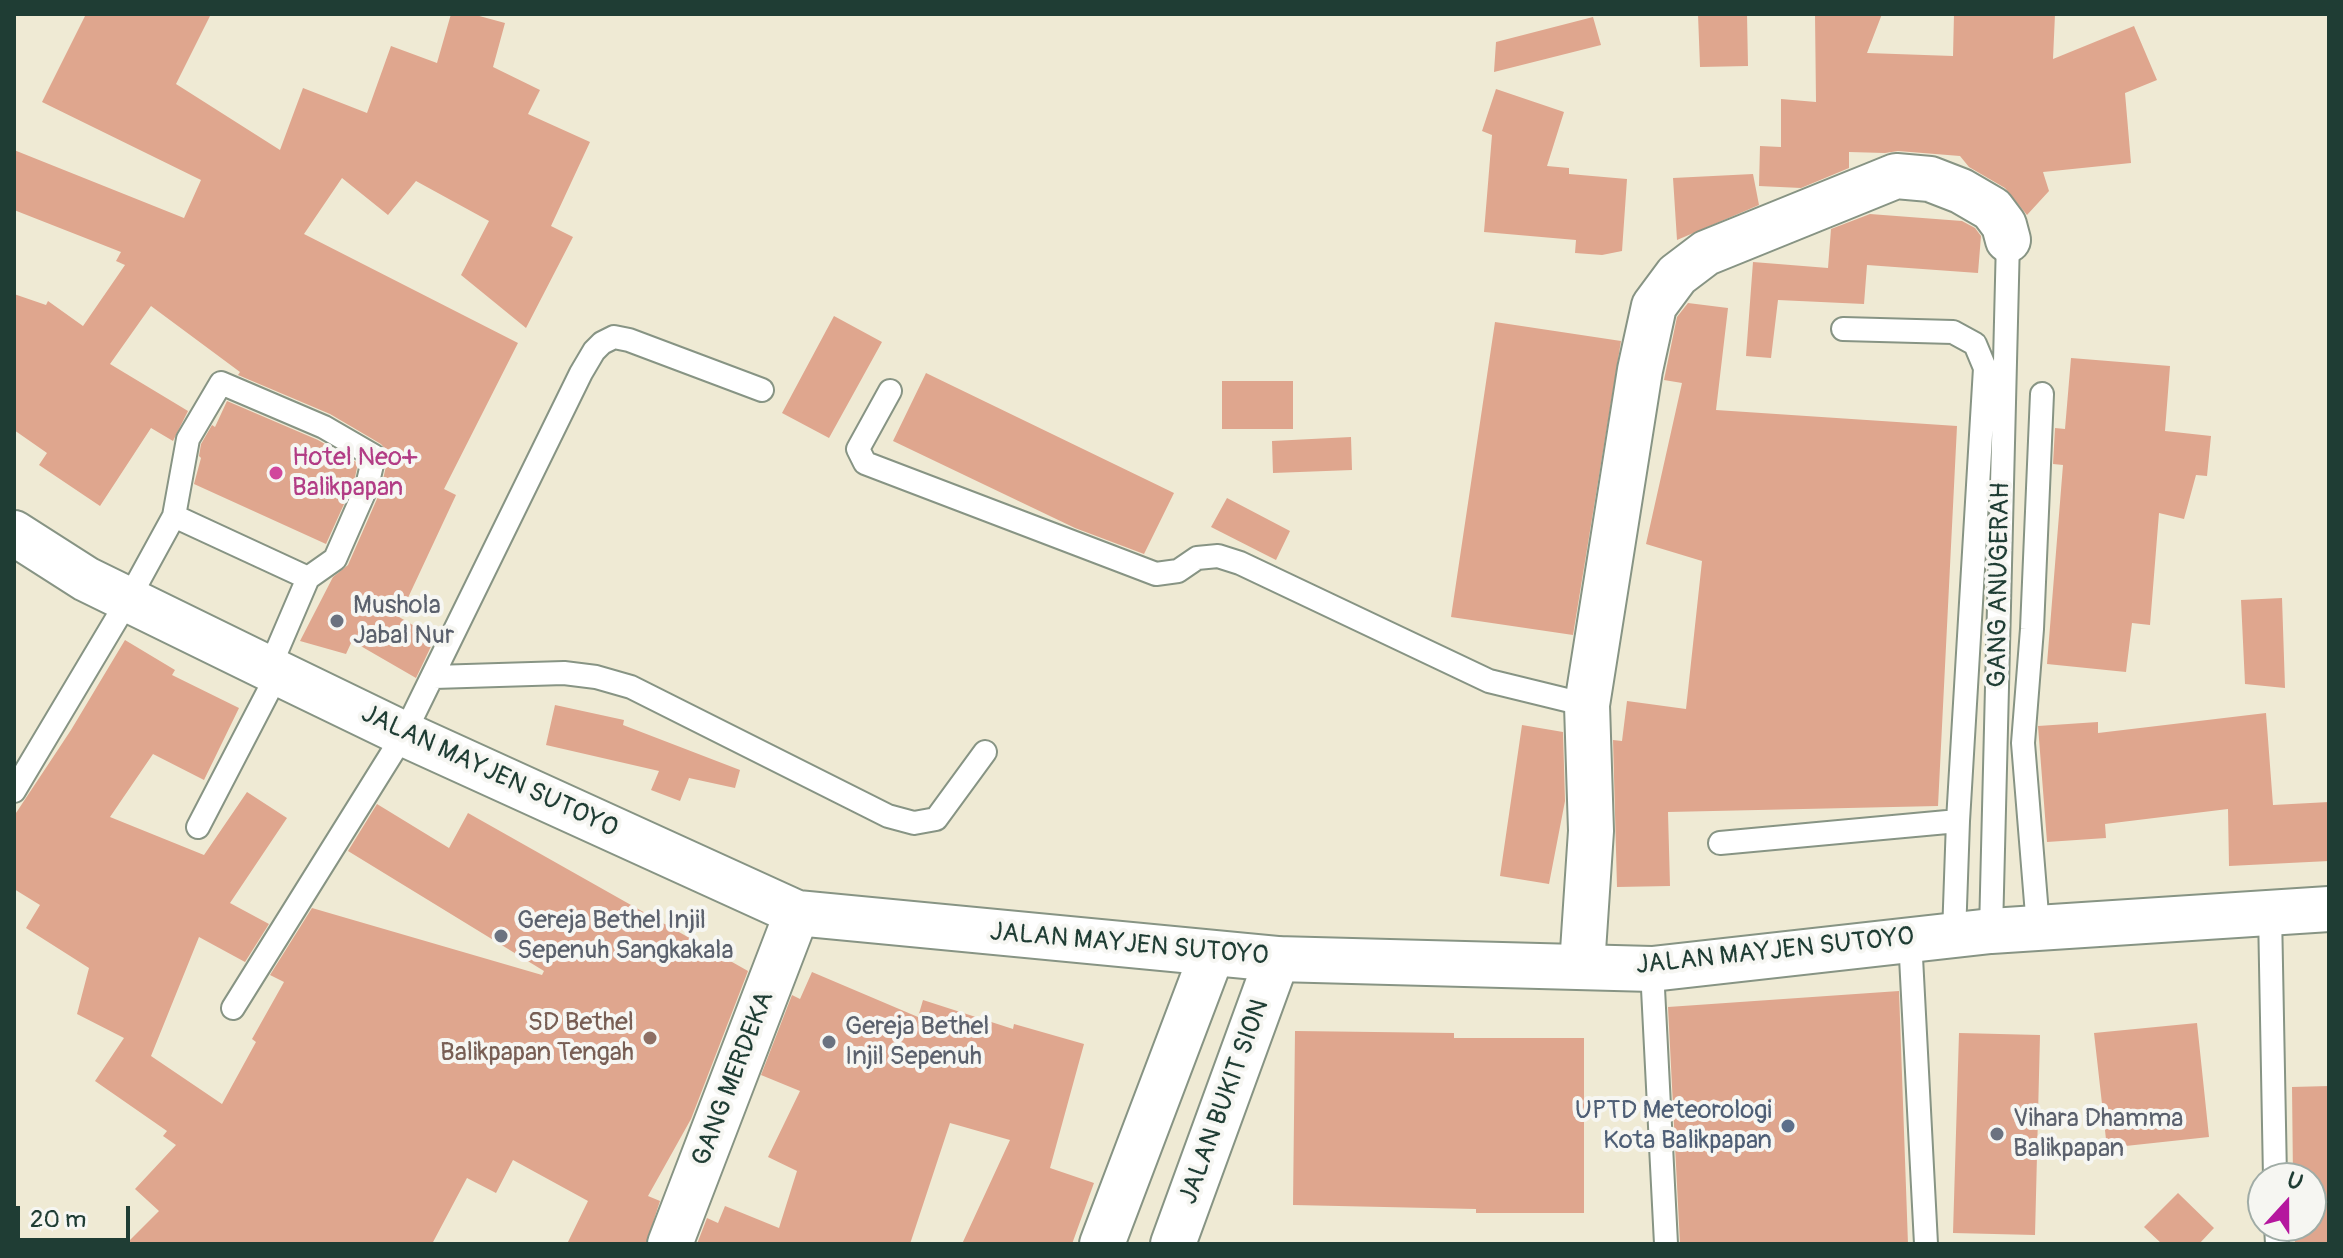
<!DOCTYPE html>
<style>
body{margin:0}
#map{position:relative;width:2343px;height:1258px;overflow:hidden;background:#efead4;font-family:Pangolin,sans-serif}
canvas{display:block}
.frame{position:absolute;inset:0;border:16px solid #1f3d34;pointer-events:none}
.north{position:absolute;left:2247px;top:1162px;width:80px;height:80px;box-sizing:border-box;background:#f6f6f2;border:2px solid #a0aca6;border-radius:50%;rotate:21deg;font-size:22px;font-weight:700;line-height:32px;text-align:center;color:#1f3d34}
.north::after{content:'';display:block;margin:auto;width:28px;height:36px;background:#b5179e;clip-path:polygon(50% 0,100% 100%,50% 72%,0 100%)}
.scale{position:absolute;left:16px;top:1206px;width:114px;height:36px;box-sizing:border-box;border:4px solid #1f3d34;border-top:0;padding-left:10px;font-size:24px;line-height:28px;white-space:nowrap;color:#1f3d34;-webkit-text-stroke:6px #f6f6f2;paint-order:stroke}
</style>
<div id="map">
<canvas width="2343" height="1258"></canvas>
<div class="frame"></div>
<div class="north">U</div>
<div class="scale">20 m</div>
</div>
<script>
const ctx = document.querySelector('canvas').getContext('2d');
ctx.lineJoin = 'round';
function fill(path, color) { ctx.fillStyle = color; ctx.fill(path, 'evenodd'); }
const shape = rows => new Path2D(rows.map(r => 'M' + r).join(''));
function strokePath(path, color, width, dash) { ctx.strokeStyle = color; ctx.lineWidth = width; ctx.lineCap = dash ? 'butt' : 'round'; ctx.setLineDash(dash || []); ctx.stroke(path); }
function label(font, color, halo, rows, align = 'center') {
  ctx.font = font + ' Pangolin,sans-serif'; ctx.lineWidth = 8; ctx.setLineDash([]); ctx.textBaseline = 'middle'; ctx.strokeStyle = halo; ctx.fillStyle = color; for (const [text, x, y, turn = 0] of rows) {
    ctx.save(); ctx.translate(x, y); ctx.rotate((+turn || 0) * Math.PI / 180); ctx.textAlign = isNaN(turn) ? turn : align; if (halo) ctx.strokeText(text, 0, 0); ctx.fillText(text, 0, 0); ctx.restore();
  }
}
fill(shape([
 [86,14,211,14,176,84,280,150,303,88,367,113,391,46,437,63,451,14,472,14,505,23,493,67,540,90,528,114,590,142,551,226,573,237,526,328,461,275,489,221,416,181,388,215,342,178,304,234,518,343,444,489,456,495,399,617,435,638,416,678,352,641,346,654,300,641,333,577,348,565,380,492,388,458,386,450,381,444,330,414,238,375,240,372,151,306,110,364,188,411,173,441,151,428,100,506,39,465,47,453,14,430,14,294,46,305,48,301,83,326,125,265,116,261,121,252,14,210,14,150,184,218,201,180,42,102],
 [1698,14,1747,14,1748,66,1700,67],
 [1815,14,1882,14,1867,53,1953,56,1954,14,2055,14,2053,59,2134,26,2157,80,2125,93,2131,163,2043,172,2049,191,2027,215,2005,188,1969,167,1960,156,1898,151,1885,153,1849,152,1849,168,1801,188,1759,186,1760,146,1781,147,1781,99,1816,102],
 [1593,17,1601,45,1494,72,1496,42],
 [1496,89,1564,112,1547,166,1569,168,1569,174,1627,179,1622,251,1602,255,1575,253,1576,240,1484,232,1492,135,1482,131],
 [1753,174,1759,205,1677,240,1673,178],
 [1870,214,1962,221,1975,228,1981,236,1978,273,1867,265,1864,304,1778,300,1771,358,1746,356,1753,262,1828,268,1831,229],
 [1688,303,1728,308,1716,410,1957,426,1938,806,1668,812,1670,886,1617,887,1613,740,1622,741,1627,701,1686,709,1702,561,1646,544,1682,383,1664,380,1665,375,1677,317],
 [834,316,882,342,829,438,782,413],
 [1495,322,1621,341,1573,635,1451,617],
 [2071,358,2170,366,2165,431,2211,436,2207,476,2196,475,2184,519,2159,513,2150,625,2132,623,2126,672,2047,664,2063,465,2053,464,2055,428,2065,429],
 [926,373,1174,493,1144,554,1075,528,893,441],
 [1222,381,1293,381,1293,429,1222,429],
 [227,401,318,440,358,463,354,482,326,544,194,484,201,458,199,456,201,444,212,425,215,427],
 [1351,437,1352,470,1273,473,1272,441],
 [1227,498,1290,531,1276,560,1211,527],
 [2282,598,2285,688,2245,684,2241,600],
 [125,640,175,670,172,675,239,708,204,780,153,754,110,817,204,855,247,792,287,818,230,903,269,924,245,962,199,937,151,1056,222,1104,256,1042,252,1039,284,982,270,975,312,908,542,975,544,971,348,851,377,804,449,848,468,813,748,971,691,1119,648,1196,660,1201,646,1244,567,1244,588,1201,513,1160,496,1193,467,1178,432,1244,126,1244,159,1211,135,1189,176,1145,163,1136,167,1131,95,1081,124,1038,77,1014,89,968,26,928,40,905,14,889,14,816,71,730],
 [555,705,624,720,623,725,740,770,735,788,689,778,680,801,651,790,659,771,546,745],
 [2266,713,2273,805,2329,802,2329,861,2229,866,2228,809,2105,824,2106,838,2047,842,2038,726,2098,722,2098,733],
 [1522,725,1563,732,1565,801,1549,884,1500,876],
 [812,972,918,1017,923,1000,1013,1029,1014,1024,1084,1044,1050,1168,1094,1183,1072,1244,962,1244,1010,1140,950,1123,910,1244,697,1244,707,1218,718,1223,725,1206,779,1228,797,1171,768,1157,800,1091,761,1075,792,995,800,999],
 [1899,991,1908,1244,1680,1244,1668,1007],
 [2197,1023,2209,1137,2107,1148,2094,1033],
 [1295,1031,1454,1033,1454,1038,1584,1038,1584,1213,1476,1213,1476,1209,1293,1205],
 [1959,1033,2040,1035,2035,1235,1953,1233],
 [2329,1086,2329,1244,2295,1244,2294,1226,2311,1226,2311,1178,2293,1178,2292,1087],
 [2178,1193,2214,1228,2199,1244,2162,1244,2144,1227]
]), '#dfa68e');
const service = shape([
 [1843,329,1953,332,1975,344,1985,368,1958,821,1954,935],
 [890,391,858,449,865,463,1156,574,1178,571,1197,558,1218,556,1240,563,1489,681,1587,705],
 [174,516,308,578],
 [434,677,564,673,596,677,631,687,888,816,914,823,936,819,985,752],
 [14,791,128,600,174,516,188,439,221,383,324,427,374,456,367,486,335,559,308,578,269,669],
 [198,827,278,673],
 [1720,843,1958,821],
 [2270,912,2275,1178],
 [2038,927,2023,743,2032,629,2042,394],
 [1991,931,2008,240],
 [1910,938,1926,1244],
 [1652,969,1666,1244],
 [233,1008,404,734,581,373,594,351,602,343,614,337,629,340,762,390],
 [2276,1226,2277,1244]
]);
const minor = shape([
 [1582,966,1591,831,1587,705,1640,370,1654,306,1677,275,1706,253,1896,176,1930,179,1961,191,1992,209,2004,225,2008,240],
 [670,1244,797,913],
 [1102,1244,1212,954],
 [1173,1244,1277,959]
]);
const secondary = shape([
 [14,533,86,579,278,673,404,734,797,913,1277,959,1652,969,1991,931,2329,909]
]);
strokePath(service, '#879484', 26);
strokePath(minor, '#879484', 48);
strokePath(secondary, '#879484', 48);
strokePath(service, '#fff', 22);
strokePath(minor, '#fff', 44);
strokePath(secondary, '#fff', 44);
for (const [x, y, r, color] of [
 [276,473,8,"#d1479c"],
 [337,621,8,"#6b7280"],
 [501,936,8,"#6b7280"],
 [650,1038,8,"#8d6e63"],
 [829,1042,8,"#6b7280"],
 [1788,1126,8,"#5c6f8a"],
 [1997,1134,8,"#6b7280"]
]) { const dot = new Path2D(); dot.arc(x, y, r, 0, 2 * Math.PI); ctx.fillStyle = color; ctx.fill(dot); strokePath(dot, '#f6f6f2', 3); }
label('26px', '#b23c85', '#f6f6f2', [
 ["Hotel Neo+",292,458],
 ["Balikpapan",292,488]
], 'left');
label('26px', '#1f3d34', '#f6f6f2', [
 ["GANG ANUGERAH",2000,585,-89],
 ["JALAN MAYJEN SUTOYO",489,772,25],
 ["JALAN MAYJEN SUTOYO",1129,945,5],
 ["JALAN MAYJEN SUTOYO",1775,952,-6],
 ["GANG MERDEKA",734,1079,-69],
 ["JALAN BUKIT SION",1225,1102,-70]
]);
label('26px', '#5b616d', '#f6f6f2', [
 ["Mushola",353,606],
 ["Jabal Nur",353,636],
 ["Gereja Bethel Injil",517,921],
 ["Sepenuh Sangkakala",517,951],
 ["Gereja Bethel",845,1027],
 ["Injil Sepenuh",845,1057],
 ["Vihara Dhamma",2013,1119],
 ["Balikpapan",2013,1149]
], 'left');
label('26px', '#785e54', '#f6f6f2', [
 ["SD Bethel",634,1023],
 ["Balikpapan Tengah",634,1053]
], 'right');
label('26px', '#4e5e75', '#f6f6f2', [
 ["UPTD Meteorologi",1772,1111],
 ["Kota Balikpapan",1772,1141]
], 'right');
</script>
